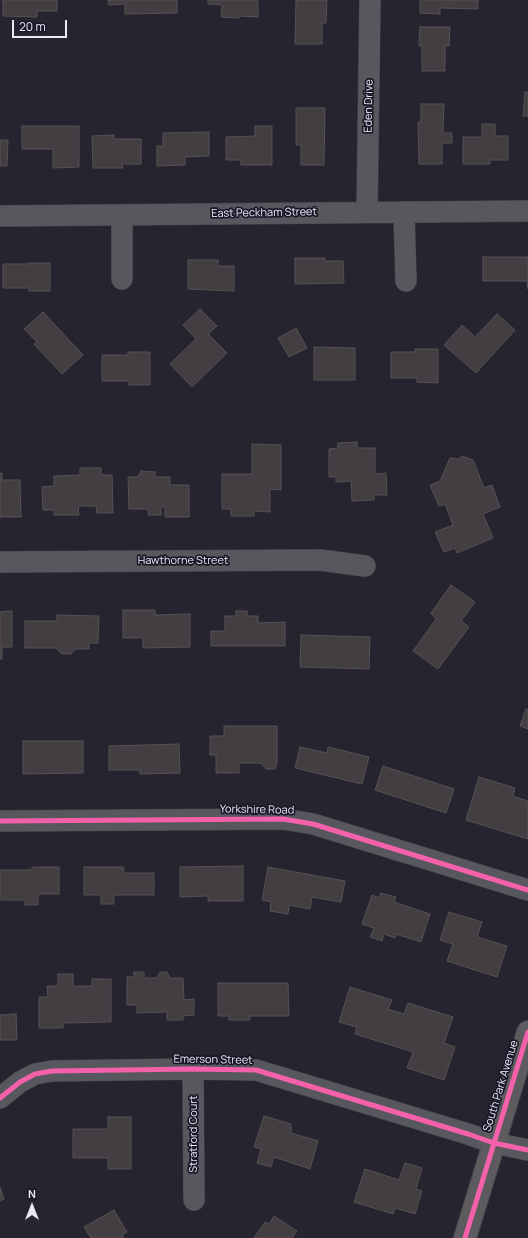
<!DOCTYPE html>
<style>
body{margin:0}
#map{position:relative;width:528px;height:1238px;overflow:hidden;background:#26252f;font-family:Manrope,sans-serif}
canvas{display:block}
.north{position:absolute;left:12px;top:1186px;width:40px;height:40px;-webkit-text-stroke:3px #191828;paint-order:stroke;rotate:0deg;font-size:11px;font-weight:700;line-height:16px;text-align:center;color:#eaeaf6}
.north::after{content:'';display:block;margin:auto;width:14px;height:18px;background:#eaeaf6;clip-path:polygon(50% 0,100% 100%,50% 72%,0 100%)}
.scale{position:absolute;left:12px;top:20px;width:55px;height:18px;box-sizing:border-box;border:2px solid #eaeaf6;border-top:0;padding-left:5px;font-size:12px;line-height:14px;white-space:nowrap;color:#eaeaf6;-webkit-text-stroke:3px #191828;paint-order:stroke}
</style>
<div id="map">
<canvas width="528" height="1238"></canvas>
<div class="north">N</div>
<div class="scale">20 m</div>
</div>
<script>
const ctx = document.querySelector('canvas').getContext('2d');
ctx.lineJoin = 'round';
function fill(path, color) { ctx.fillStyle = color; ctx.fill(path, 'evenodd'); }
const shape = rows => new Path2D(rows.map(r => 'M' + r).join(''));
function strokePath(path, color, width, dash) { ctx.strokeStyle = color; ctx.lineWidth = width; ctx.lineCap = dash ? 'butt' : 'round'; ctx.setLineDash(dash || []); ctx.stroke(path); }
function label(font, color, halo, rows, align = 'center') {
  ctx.font = font + ' Manrope,sans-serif'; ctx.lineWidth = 3.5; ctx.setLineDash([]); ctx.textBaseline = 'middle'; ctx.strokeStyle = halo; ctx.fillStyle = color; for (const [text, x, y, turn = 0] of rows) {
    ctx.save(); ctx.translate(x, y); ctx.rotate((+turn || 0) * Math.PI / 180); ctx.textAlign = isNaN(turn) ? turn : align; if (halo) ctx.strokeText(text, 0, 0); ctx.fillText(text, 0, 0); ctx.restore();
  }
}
const building = shape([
 [3,0,57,0,57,11,37,11,37,17,3,16,3,0],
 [108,0,177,0,177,13,125,14,125,4,109,5,108,0],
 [208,0,258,0,258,17,239,16,239,18,221,17,222,5,208,4,208,0],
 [296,0,327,0,326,23,322,23,322,44,295,44,296,0],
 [420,0,478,0,478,9,440,8,440,14,420,13,420,0],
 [420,27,450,27,449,46,445,46,445,71,422,71,422,46,419,46,420,27],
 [525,92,528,92,528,116,523,116,525,92],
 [421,104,444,104,443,133,452,133,452,143,442,143,442,164,419,164,418,122,421,122,421,104],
 [296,108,325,108,324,165,301,165,301,145,296,145,296,108],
 [482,124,495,124,495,136,508,136,508,160,490,160,490,164,463,164,463,137,482,137,482,124],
 [22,126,79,126,79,167,53,168,53,149,22,149,22,126],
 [255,126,272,126,272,165,241,165,241,160,226,160,226,137,255,136,255,126],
 [209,132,209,156,185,157,185,165,157,166,157,146,163,146,163,133,209,132],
 [114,135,114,139,141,139,141,164,122,164,123,168,93,168,92,136,114,135],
 [0,140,8,140,7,166,0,166,0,140],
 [483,257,528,257,528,289,527,281,483,281,483,257],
 [295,258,325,258,325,261,343,261,344,283,295,284,295,258],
 [188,260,218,260,218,266,234,266,234,291,188,289,188,260],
 [29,263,50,263,50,291,29,291,29,288,3,288,3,264,29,264,29,263],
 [200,309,217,326,208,334,227,353,192,387,170,364,196,339,183,325,200,309],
 [43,312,83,355,62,374,34,344,37,342,24,329,43,312],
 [497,314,515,330,476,373,444,345,462,325,475,337,497,314],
 [296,328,307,348,289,357,278,338,296,328],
 [314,347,355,348,355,380,314,380,314,347],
 [415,349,438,349,438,383,417,382,417,378,391,378,391,352,415,352,415,349],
 [128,352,150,352,150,385,129,385,129,381,102,381,102,355,128,355,128,352],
 [357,442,357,448,375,448,375,474,386,473,387,495,374,495,374,500,352,501,351,481,336,482,336,477,329,477,329,449,338,448,338,443,357,442],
 [252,444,281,445,281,490,270,489,270,512,254,511,254,516,231,516,231,509,222,509,222,474,252,474,252,444],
 [462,456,473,460,484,488,492,485,500,507,483,514,493,538,457,553,455,548,444,552,435,532,453,525,445,504,439,506,430,485,440,481,450,458,459,459,462,456],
 [80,468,101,468,101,475,112,475,113,513,97,513,96,506,78,506,79,515,54,515,54,510,43,510,42,487,54,486,54,476,80,475,80,468],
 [141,471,156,472,154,477,170,477,170,485,189,485,189,517,165,517,165,507,161,507,161,515,148,515,148,509,129,509,128,477,138,477,141,471],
 [0,473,2,473,2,480,20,480,21,517,0,517,0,473],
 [451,585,475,602,461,621,469,627,438,669,413,651,436,619,431,613,451,585],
 [123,610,155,610,155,615,190,614,190,647,143,648,143,638,123,638,123,610],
 [12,611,12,647,2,647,2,659,0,659,0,612,12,611],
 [236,611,247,611,247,616,258,616,258,623,285,622,285,646,211,646,211,631,225,631,225,616,236,616,236,611],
 [57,615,99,616,98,643,89,643,89,649,76,649,71,654,62,654,56,648,25,648,25,621,57,621,57,615],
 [301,635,370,637,369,669,300,667,301,635],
 [526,709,528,710,528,729,520,726,526,709],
 [224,726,277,726,277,763,275,769,266,769,261,763,239,763,239,773,216,773,216,755,210,755,210,736,224,736,224,726],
 [23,741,83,741,83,773,23,774,23,741],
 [179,744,180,773,140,774,140,770,109,770,109,746,179,744],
 [300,747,327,753,328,747,369,757,362,784,295,768,300,747],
 [383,766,454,789,446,813,375,790,383,766],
 [479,777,515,788,513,796,528,801,528,839,466,820,479,777],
 [243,866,243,901,208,901,208,896,180,897,180,867,243,866],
 [34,867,59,867,59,894,38,894,38,905,25,905,25,900,0,900,0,870,30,870,34,867],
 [84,867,123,867,124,873,154,873,154,895,114,895,114,904,101,904,101,895,84,895,84,867],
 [268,867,345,881,341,902,312,897,310,909,289,905,288,914,270,911,271,902,262,900,268,867],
 [381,893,396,897,394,902,430,914,421,942,396,934,395,938,384,934,382,941,370,937,374,928,362,924,372,895,379,898,381,893],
 [449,912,482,922,477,937,507,946,497,977,447,961,453,944,440,940,449,912],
 [134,972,144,972,144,978,157,978,160,972,167,972,170,978,183,978,184,1000,194,999,194,1015,183,1016,183,1020,167,1020,167,1012,137,1013,137,1005,127,1005,127,977,134,977,134,972],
 [58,974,73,974,73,986,92,986,92,979,111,979,111,1022,63,1023,63,1028,39,1028,39,997,48,997,47,986,58,986,58,974],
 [218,983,288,983,289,1016,249,1016,250,1020,229,1020,229,1016,218,1016,218,983],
 [350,987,392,1000,388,1009,404,1014,408,1003,453,1017,444,1043,455,1047,444,1080,407,1068,413,1052,355,1034,357,1027,339,1022,350,987],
 [16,1014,17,1040,0,1040,0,1015,16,1014],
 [264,1116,291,1124,291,1133,318,1141,310,1169,274,1157,271,1167,257,1163,261,1149,254,1147,264,1116],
 [108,1117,131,1117,131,1169,108,1169,108,1158,73,1158,73,1129,108,1129,108,1117],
 [405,1163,422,1168,416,1189,422,1191,415,1214,395,1208,393,1214,354,1202,365,1169,399,1180,405,1163],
 [0,1187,4,1199,0,1201,0,1187],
 [114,1210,127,1232,122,1235,124,1238,91,1238,84,1227,114,1210],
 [274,1216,297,1231,292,1238,254,1238,265,1222,269,1224,274,1216]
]);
fill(building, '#423e41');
strokePath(building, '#555154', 1);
const minor = shape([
 [367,212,370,0],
 [404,212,406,281],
 [0,216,528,211],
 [122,216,122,279],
 [0,562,320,560,365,566],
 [0,821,283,819,313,824,528,890],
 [193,1069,194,1200],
 [0,1098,20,1082,35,1074,52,1071,193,1069,256,1070,468,1134,494,1143,528,1150]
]);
const secondary = shape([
 [465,1238,528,1032]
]);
strokePath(minor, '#44434c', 22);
strokePath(secondary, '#44434c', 24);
strokePath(minor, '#57575e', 21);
strokePath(secondary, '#5d5b5e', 22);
strokePath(shape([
 [0,821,283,819,313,824,528,890],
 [0,1098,20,1082,35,1074,52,1071,193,1069,256,1070,468,1134,494,1143,528,1150],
 [465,1238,528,1032]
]), '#f560ab', 5);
label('11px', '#eaeaf6', '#191828', [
 ["Eden Drive",369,106,-89],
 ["East Peckham Street",264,213,-1],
 ["Hawthorne Street",183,561],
 ["Yorkshire Road",257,810,1],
 ["Emerson Street",213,1060,1],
 ["South Park Avenue",501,1086,-73],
 ["Stratford Court",194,1134,-90]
]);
</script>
